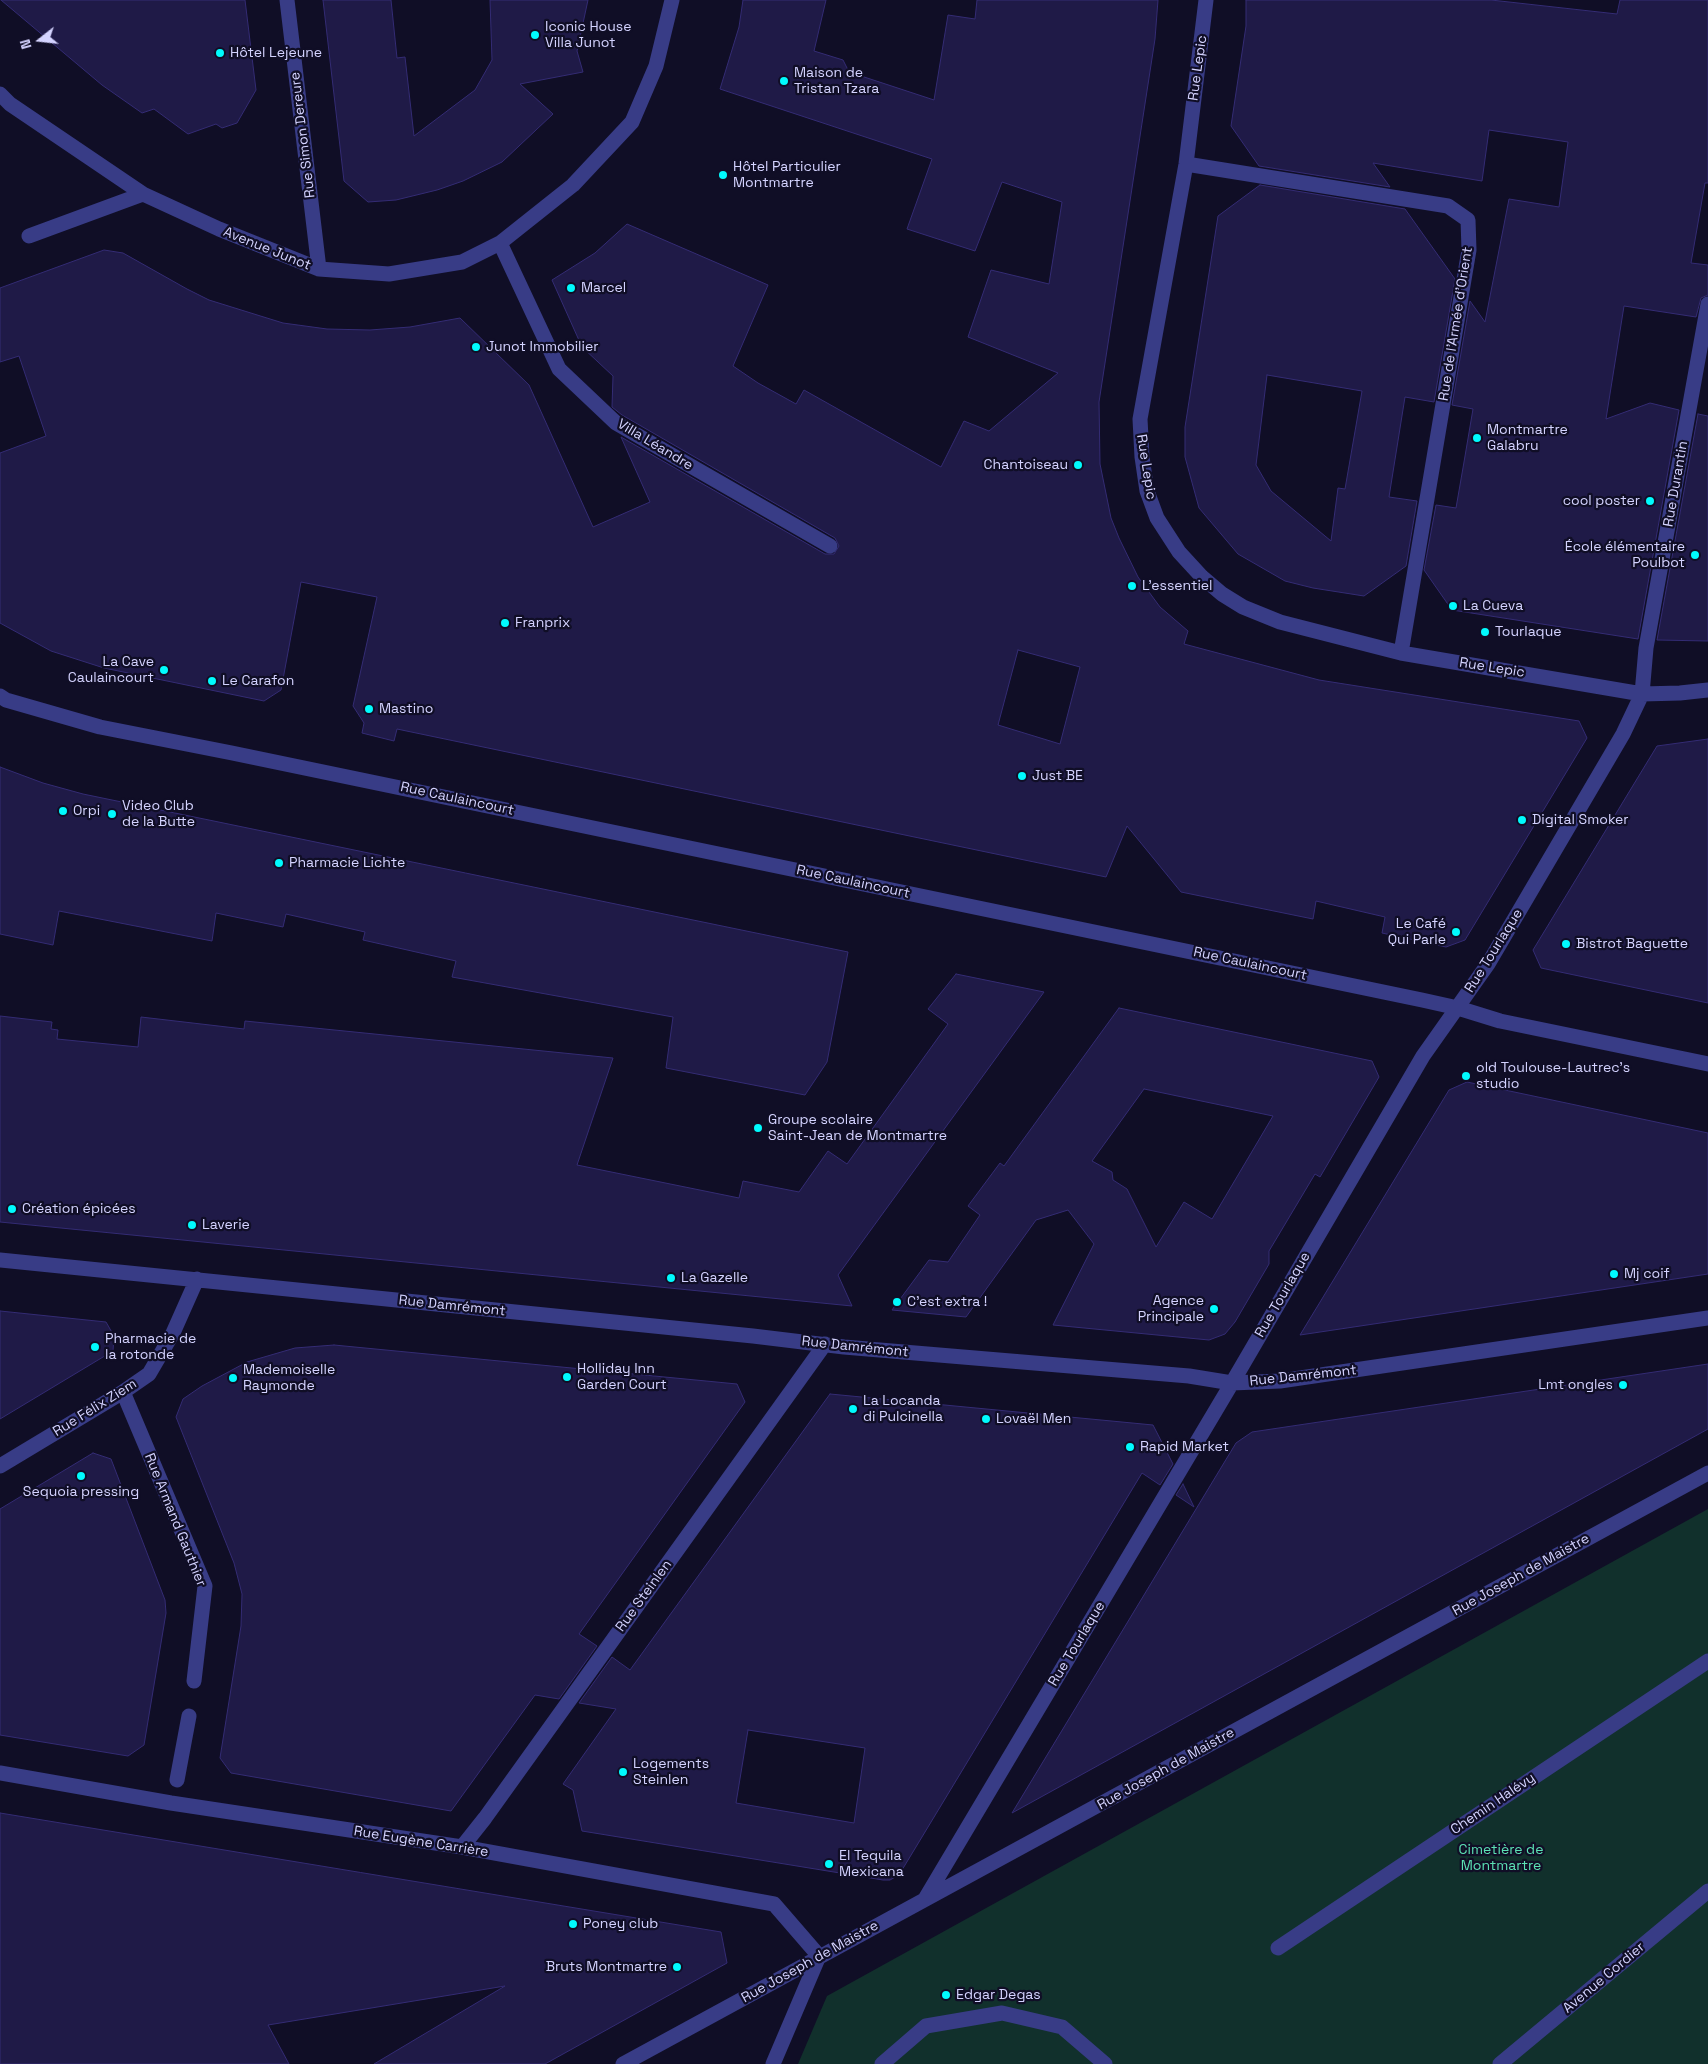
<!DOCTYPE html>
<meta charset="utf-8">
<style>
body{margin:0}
#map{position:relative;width:1708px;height:2064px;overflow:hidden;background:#100e26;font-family:"Space Grotesk",sans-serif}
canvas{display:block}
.north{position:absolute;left:15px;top:15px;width:50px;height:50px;-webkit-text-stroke:4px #100e26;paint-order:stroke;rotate:254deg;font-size:14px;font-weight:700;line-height:20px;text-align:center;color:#d4d3ff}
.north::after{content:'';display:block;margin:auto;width:18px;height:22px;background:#d4d3ff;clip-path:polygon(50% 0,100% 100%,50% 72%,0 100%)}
</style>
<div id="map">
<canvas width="1708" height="2064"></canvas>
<div class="north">N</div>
</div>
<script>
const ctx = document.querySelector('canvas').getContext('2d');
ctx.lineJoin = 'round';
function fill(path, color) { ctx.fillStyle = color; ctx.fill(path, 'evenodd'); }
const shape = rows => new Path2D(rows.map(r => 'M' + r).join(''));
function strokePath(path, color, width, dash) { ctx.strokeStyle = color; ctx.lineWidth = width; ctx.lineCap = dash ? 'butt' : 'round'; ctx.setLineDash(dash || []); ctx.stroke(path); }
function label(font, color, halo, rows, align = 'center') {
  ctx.font = font + ' "Space Grotesk",sans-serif'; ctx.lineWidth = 4.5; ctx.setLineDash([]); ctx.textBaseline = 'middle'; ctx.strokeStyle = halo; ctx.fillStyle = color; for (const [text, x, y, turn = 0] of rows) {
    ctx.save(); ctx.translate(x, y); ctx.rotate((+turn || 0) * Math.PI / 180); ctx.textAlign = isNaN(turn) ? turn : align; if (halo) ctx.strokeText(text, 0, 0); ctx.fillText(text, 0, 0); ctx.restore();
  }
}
fill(shape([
 [1708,1509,1708,2064,798,2064,827,1996]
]), '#11302c');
const building = shape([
 [1,0,245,0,256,90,237,123,222,128,216,124,188,134,154,109,142,113,102,85,1,0],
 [323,0,391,0,397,58,405,57,414,136,475,90,492,60,490,0,588,0,577,51,583,72,520,84,553,114,502,162,463,181,437,190,396,200,368,202,344,181,323,0],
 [743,0,826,0,814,51,843,60,849,72,934,100,948,15,975,19,977,0,1158,0,1155,39,1099,402,1100,464,1111,518,1119,538,1138,577,1160,607,1188,631,1184,644,1319,680,1579,721,1587,738,1465,940,1446,947,1382,933,1385,917,1316,901,1313,919,1181,892,1127,826,1106,877,397,729,394,741,362,733,364,723,353,706,377,597,301,582,281,690,264,701,104,668,51,651,0,623,0,453,46,436,19,356,0,362,0,288,104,250,123,253,187,289,209,300,283,323,327,329,370,330,410,327,460,318,529,385,593,527,650,502,621,437,825,554,834,554,839,546,835,538,622,415,612,407,613,376,582,347,552,280,595,253,627,224,768,285,733,366,758,383,796,404,804,390,941,467,964,421,989,431,1058,373,968,337,991,270,1049,284,1062,202,1002,182,975,251,907,229,932,159,720,89,739,27,743,0],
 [1018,650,1080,667,1060,744,998,725,1018,650],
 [1246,0,1491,0,1617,14,1620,0,1708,0,1708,183,1705,183,1691,263,1708,265,1708,295,1701,298,1696,317,1624,306,1606,419,1650,403,1679,410,1638,639,1452,610,1424,570,1436,505,1456,508,1464,462,1473,409,1452,405,1470,301,1485,322,1509,199,1559,207,1568,142,1489,130,1482,181,1373,163,1390,187,1259,166,1231,126,1246,26,1246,0],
 [1260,185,1405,209,1455,279,1434,402,1405,397,1389,497,1417,501,1406,566,1364,596,1313,588,1285,581,1238,554,1199,508,1185,457,1185,427,1218,216,1260,185],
 [1267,375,1362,391,1345,489,1338,488,1331,541,1271,491,1256,465,1267,375],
 [1698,414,1708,416,1708,641,1657,640,1698,414],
 [1708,739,1708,1003,1541,968,1533,950,1657,746,1708,739],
 [0,767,43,783,83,794,848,952,827,1062,805,1095,666,1068,673,1017,452,977,456,961,363,940,365,932,286,914,283,927,216,913,212,941,59,911,53,945,0,934,0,767],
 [956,974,1044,992,838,1275,852,1306,0,1222,0,1016,52,1022,51,1029,58,1030,57,1039,138,1047,141,1017,244,1029,245,1021,613,1058,577,1165,739,1198,743,1181,799,1192,828,1151,847,1164,948,1024,928,1009,956,974],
 [1119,1008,1372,1061,1379,1077,1320,1177,1315,1174,1269,1251,1269,1264,1235,1322,1225,1334,1209,1340,1053,1325,1094,1244,1068,1210,1036,1220,966,1317,892,1310,929,1260,948,1262,980,1215,968,1206,1000,1163,1004,1166,1119,1008],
 [1144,1089,1273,1116,1212,1219,1184,1202,1156,1247,1127,1189,1113,1180,1112,1172,1092,1161,1144,1089],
 [1467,1082,1708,1133,1708,1274,1300,1335,1449,1090,1467,1082],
 [0,1311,106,1322,114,1336,113,1351,0,1419,0,1311],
 [334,1345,737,1384,745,1402,579,1634,597,1646,559,1699,535,1695,451,1811,231,1773,220,1758,241,1626,242,1594,234,1563,176,1417,183,1399,202,1386,247,1362,295,1348,334,1345],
 [1708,1364,1708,1429,1012,1813,1236,1443,1252,1432,1708,1364],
 [830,1394,1153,1425,1173,1464,1160,1485,1142,1473,899,1875,890,1880,883,1880,582,1831,573,1790,563,1784,616,1709,579,1703,612,1657,630,1670,830,1394],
 [748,1730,865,1748,854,1823,736,1803,748,1730],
 [93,1453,111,1459,165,1600,166,1613,144,1745,128,1756,0,1735,0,1509,93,1453],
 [1183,1484,1194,1507,1176,1495,1183,1484],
 [0,1813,721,1932,727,1963,545,2064,374,2064,505,1986,268,2025,289,2064,0,2064,0,1813]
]);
fill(building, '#1f1a47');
strokePath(building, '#342c74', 1);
strokePath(shape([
 [287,0,319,269],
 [1206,0,1186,164,1140,419,1142,457,1147,491,1157,518,1179,552,1202,577,1222,594,1243,607,1280,622,1401,653,1642,694,1680,693,1708,690],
 [0,94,10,104,143,194,219,229,319,269,389,274,462,262,500,243,573,185,632,122,656,66,672,0],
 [1186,164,1448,206,1468,220,1469,250,1401,653],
 [29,236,143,194],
 [500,243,559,369,616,423,830,546],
 [0,696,6,700,100,727,232,753,1422,1000,1458,1008,1500,1021,1708,1064],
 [0,1260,753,1336,844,1347,1189,1376,1232,1383,1280,1381,1708,1318],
 [123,1392,205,1586,194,1681],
 [0,1466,123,1392,149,1374,173,1333,197,1279],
 [0,1773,171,1803,462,1847,774,1904,819,1956,773,2064],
 [177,1780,189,1716],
 [462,1847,485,1818,825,1344],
 [925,1899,1232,1383,1423,1056,1488,964,1623,734,1642,694,1646,648,1708,304],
 [1278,1948,1708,1661],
 [623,2064,1708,1473],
 [882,2064,926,2026,1002,2013,1062,2027,1105,2064],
 [1500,2064,1708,1891]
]), '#383c86', 15);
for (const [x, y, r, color] of [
 [535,35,5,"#00fbfe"],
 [220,53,5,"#00fbfe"],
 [784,81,5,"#00fbfe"],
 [723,175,5,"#00fbfe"],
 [571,288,5,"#00fbfe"],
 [476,347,5,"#00fbfe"],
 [1477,438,5,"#00fbfe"],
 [1078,465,5,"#00fbfe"],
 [1650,501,5,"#00fbfe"],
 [1695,555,5,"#00fbfe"],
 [1132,586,5,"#00fbfe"],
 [1453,606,5,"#00fbfe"],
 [505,623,5,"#00fbfe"],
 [1485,632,5,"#00fbfe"],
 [164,670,5,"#00fbfe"],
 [212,681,5,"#00fbfe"],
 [369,709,5,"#00fbfe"],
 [1022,776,5,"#00fbfe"],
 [63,811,5,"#00fbfe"],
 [112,814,5,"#00fbfe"],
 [1522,820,5,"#00fbfe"],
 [279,863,5,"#00fbfe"],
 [1456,932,5,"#00fbfe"],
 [1566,944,5,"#00fbfe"],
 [1466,1076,5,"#00fbfe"],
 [758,1128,5,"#00fbfe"],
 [12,1209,5,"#00fbfe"],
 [192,1225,5,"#00fbfe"],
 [1614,1274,5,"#00fbfe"],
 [671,1278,5,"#00fbfe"],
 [897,1302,5,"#00fbfe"],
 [1214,1309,5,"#00fbfe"],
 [95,1347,5,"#00fbfe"],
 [567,1377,5,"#00fbfe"],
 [233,1378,5,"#00fbfe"],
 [1623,1385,5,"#00fbfe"],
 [853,1409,5,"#00fbfe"],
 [986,1419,5,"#00fbfe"],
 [1130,1447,5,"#00fbfe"],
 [81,1476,5,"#00fbfe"],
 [623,1772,5,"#00fbfe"],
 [829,1864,5,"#00fbfe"],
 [573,1924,5,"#00fbfe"],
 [677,1967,5,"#00fbfe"],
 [946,1995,5,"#00fbfe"]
]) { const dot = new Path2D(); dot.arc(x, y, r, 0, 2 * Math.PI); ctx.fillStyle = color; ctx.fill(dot); strokePath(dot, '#100e26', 2); }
label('14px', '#d4d3ff', '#100e26', [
 ["Iconic House",545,27],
 ["Villa Junot",545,43],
 ["Hôtel Lejeune",230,53],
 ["Maison de",794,73],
 ["Tristan Tzara",794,89],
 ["Hôtel Particulier",733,167],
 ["Montmartre",733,183],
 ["Marcel",581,288],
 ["Junot Immobilier",486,347],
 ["Montmartre",1487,430],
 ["Galabru",1487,446],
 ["Chantoiseau",1068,465,"right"],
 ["cool poster",1640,501,"right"],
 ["École élémentaire",1685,547,"right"],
 ["Poulbot",1685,563,"right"],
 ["L'essentiel",1142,586],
 ["La Cueva",1463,606],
 ["Franprix",515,623],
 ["Tourlaque",1495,632],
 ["La Cave",154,662,"right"],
 ["Caulaincourt",154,678,"right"],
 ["Le Carafon",222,681],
 ["Mastino",379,709],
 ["Just BE",1032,776],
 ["Video Club",122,806],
 ["de la Butte",122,822],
 ["Orpi",73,811],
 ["Digital Smoker",1532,820],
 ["Pharmacie Lichte",289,863],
 ["Le Café",1446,924,"right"],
 ["Qui Parle",1446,940,"right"],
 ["Bistrot Baguette",1576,944],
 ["old Toulouse-Lautrec's",1476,1068],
 ["studio",1476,1084],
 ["Groupe scolaire",768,1120],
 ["Saint-Jean de Montmartre",768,1136],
 ["Création épicées",22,1209],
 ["Laverie",202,1225],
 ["Mj coif",1624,1274],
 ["La Gazelle",681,1278],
 ["Agence",1204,1301,"right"],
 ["Principale",1204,1317,"right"],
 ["C'est extra !",907,1302],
 ["Pharmacie de",105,1339],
 ["la rotonde",105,1355],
 ["Holliday Inn",577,1369],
 ["Garden Court",577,1385],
 ["Mademoiselle",243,1370],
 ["Raymonde",243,1386],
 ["Lmt ongles",1613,1385,"right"],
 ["La Locanda",863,1401],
 ["di Pulcinella",863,1417],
 ["Lovaël Men",996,1419],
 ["Rapid Market",1140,1447],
 ["Sequoia pressing",81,1492,"center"],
 ["Logements",633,1764],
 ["Steinlen",633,1780],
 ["El Tequila",839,1856],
 ["Mexicana",839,1872],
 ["Poney club",583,1924],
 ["Bruts Montmartre",667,1967,"right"],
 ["Edgar Degas",956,1995]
], 'left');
label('14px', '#d4d3ff', '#100e26', [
 ["Rue Lepic",1198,68,-82],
 ["Rue Simon Dereure",303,135,-97],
 ["Avenue Junot",267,249,22],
 ["Rue de l'Armée d'Orient",1456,324,-81],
 ["Villa Léandre",655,445,31],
 ["Rue Lepic",1146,467,81],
 ["Rue Durantin",1676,484,-80],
 ["Rue Lepic",1492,668,9],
 ["Rue Caulaincourt",457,799,12],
 ["Rue Caulaincourt",853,882,12],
 ["Rue Tourlaque",1494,951,-58],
 ["Rue Caulaincourt",1250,964,12],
 ["Rue Tourlaque",1283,1295,-60],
 ["Rue Damrémont",452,1306,6],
 ["Rue Damrémont",855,1347,6],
 ["Rue Damrémont",1303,1376,-6],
 ["Rue Félix Ziem",95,1408,-32],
 ["Rue Armand Gauthier",175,1520,68],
 ["Rue Joseph de Maistre",1521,1575,-29],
 ["Rue Steinlen",644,1596,-54],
 ["Rue Tourlaque",1077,1644,-59],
 ["Rue Joseph de Maistre",1166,1769,-29],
 ["Chemin Halévy",1493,1804,-34],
 ["Rue Eugène Carrière",421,1842,9],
 ["Rue Joseph de Maistre",810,1962,-29],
 ["Avenue Cordier",1604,1978,-40]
]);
label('14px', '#5ce2b5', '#100e26', [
 ["Cimetière de",1501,1850],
 ["Montmartre",1501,1866]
]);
</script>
